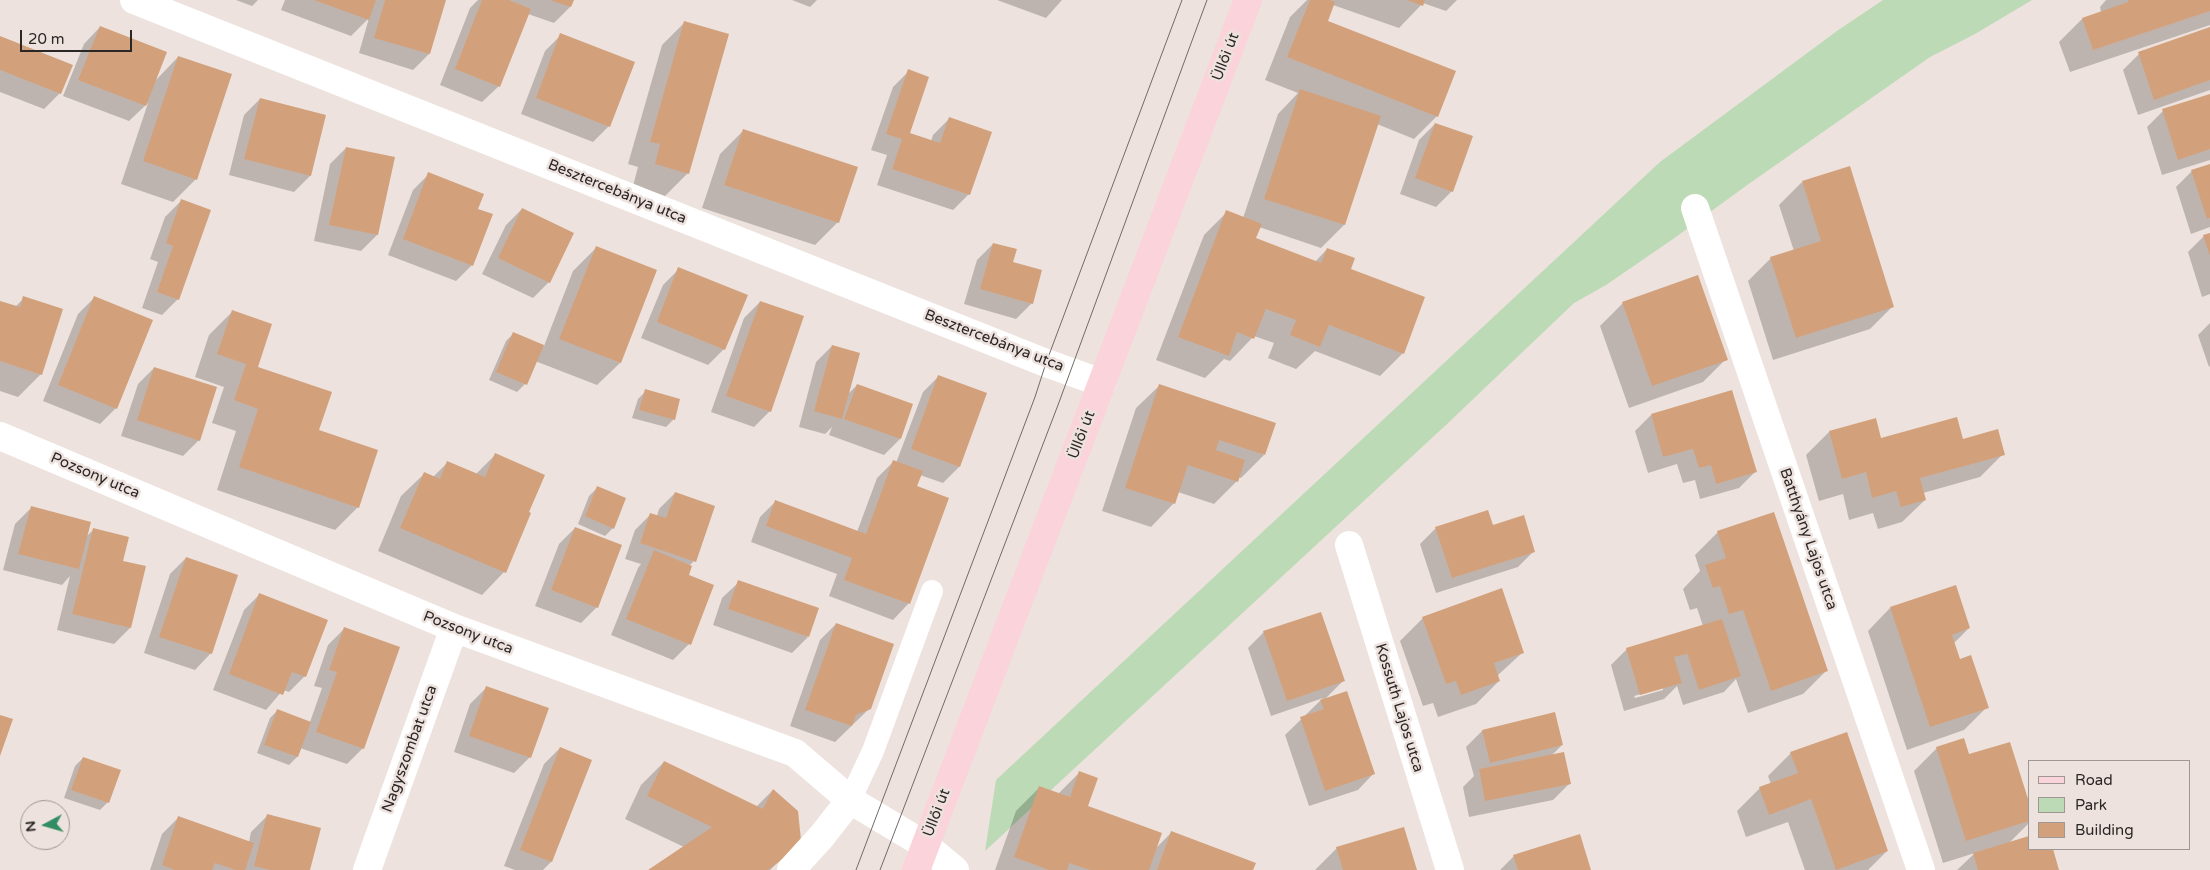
<!DOCTYPE html>
<meta charset="utf-8">
<style>
body{margin:0}
#map{position:relative;width:2210px;height:870px;overflow:hidden;background:#ede2dd;font-family:"Varela Round",sans-serif}
canvas{display:block}
.legend{position:absolute;left:2028px;top:760px;width:162px;height:90px;box-sizing:border-box;background:#ede2dd;border:1px solid #9f9794;margin:0;padding:6px 9px;list-style:none;font-size:15px;color:#2b2726}
.legend li{display:flex;align-items:center;gap:10px;height:25px}
.legend b{width:25px;border:1px solid #9f9794}
.north{position:absolute;left:20px;top:800px;width:50px;height:50px;box-sizing:border-box;background:#ede2dd;border:1px solid #9f9794;border-radius:50%;rotate:264deg;font-size:14px;font-weight:700;line-height:20px;text-align:center;color:#2b2726}
.north::after{content:'';display:block;margin:auto;width:18px;height:22px;background:#328d63;clip-path:polygon(50% 0,100% 100%,50% 72%,0 100%)}
.scale{position:absolute;left:20px;top:30px;width:112px;height:22px;box-sizing:border-box;border:2px solid #2b2726;border-top:0;padding-left:6px;font-size:15px;line-height:18px;white-space:nowrap;color:#2b2726;-webkit-text-stroke:4px #ede2dd;paint-order:stroke}
</style>
<div id="map">
<canvas width="2210" height="870"></canvas>
<ul class="legend">
<li><b style="height:6px;background:#fbd3da"></b>Road</li>
<li><b style="height:14px;background:#bbdab5"></b>Park</li>
<li><b style="height:14px;background:#d2a07a"></b>Building</li>
</ul>
<div class="north">N</div>
<div class="scale">20 m</div>
</div>
<script>
const ctx = document.querySelector('canvas').getContext('2d');
ctx.lineJoin = 'round';
function fill(path, color) { ctx.fillStyle = color; ctx.fill(path, 'evenodd'); }
const shape = rows => new Path2D(rows.map(r => 'M' + r).join(''));
function strokePath(path, color, width, dash) { ctx.strokeStyle = color; ctx.lineWidth = width; ctx.lineCap = dash ? 'butt' : 'round'; ctx.setLineDash(dash || []); ctx.stroke(path); }
function label(font, color, halo, rows, align = 'center') {
  ctx.font = font + ' "Varela Round",sans-serif'; ctx.lineWidth = 5; ctx.setLineDash([]); ctx.textBaseline = 'middle'; ctx.strokeStyle = halo; ctx.fillStyle = color; for (const [text, x, y, turn = 0] of rows) {
    ctx.save(); ctx.translate(x, y); ctx.rotate((+turn || 0) * Math.PI / 180); ctx.textAlign = isNaN(turn) ? turn : align; if (halo) ctx.strokeText(text, 0, 0); ctx.fillText(text, 0, 0); ctx.restore();
  }
}
fill(shape([
 [1883,0,2032,0,1975,34,1930,57,1750,183,1673,239,1606,285,1574,303,1447,424,985,851,996,780,1660,162,1837,31]
]), '#bbdab5');
fill(shape([
 [236,0,258,0,252,6],
 [285,0,445,0,429,54,413,70,359,53,369,18,351,36,281,10],
 [478,0,573,0,570,7,554,23,528,14,499,86,482,102,440,85,470,8],
 [792,0,817,0,810,7],
 [997,0,1062,0,1046,18],
 [1307,0,1457,0,1446,11,1423,3,1399,28,1333,5,1326,21,1437,116,1414,139,1377,124,1344,225,1321,248,1259,227,1255,239,1315,262,1327,249,1349,270,1403,353,1380,376,1315,351,1296,369,1268,358,1274,343,1254,336,1230,361,1224,359,1205,378,1156,360,1204,235,1227,212,1243,218,1278,114,1298,93,1265,80,1290,17],
 [2106,0,2210,0,2210,25,2070,72,2059,42,2082,19,2101,12,2100,7],
 [685,22,688,173,665,196,633,186,638,167,628,164,662,45],
 [100,27,155,81,178,57,196,179,173,202,121,184,148,103,129,121,63,96,84,44],
 [2210,29,2210,90,2138,115,2123,70,2139,54],
 [561,35,609,126,593,142,521,114,545,51],
 [0,37,60,93,44,109,0,92],
 [909,71,908,133,931,141,933,135,949,119,969,194,953,210,877,185,887,155,871,150,893,87],
 [2210,95,2210,160,2162,175,2147,127,2163,111],
 [260,99,325,116,310,176,294,192,229,175,244,115],
 [1435,124,1452,191,1436,207,1400,194,1419,140],
 [743,131,838,222,815,245,702,208,720,154],
 [346,148,377,235,361,251,314,241,330,164],
 [2210,165,2210,227,2191,234,2176,187,2192,171],
 [429,174,476,209,472,265,456,281,388,255,413,190],
 [1802,182,1893,306,1870,329,1773,360,1748,281,1771,258,1794,251,1779,205],
 [181,201,178,299,162,315,142,308,158,262,150,259,165,217],
 [522,209,549,282,533,298,482,274,506,225],
 [2210,234,2210,294,2202,297,2188,252,2204,236],
 [993,244,1012,263,1032,303,1016,319,964,304,977,260],
 [596,248,655,271,620,363,597,385,535,361,525,384,517,392,489,380,506,341,514,333,544,346,573,271],
 [679,269,724,349,708,365,641,338,663,285],
 [24,298,41,374,18,397,0,391,0,302,15,307],
 [94,298,116,408,100,424,43,401,78,314],
 [760,302,770,411,754,427,711,412,744,318],
 [1623,303,1726,359,1703,382,1629,408,1600,326],
 [232,312,256,368,318,431,358,507,335,530,217,490,236,431,212,423,224,387,195,377,209,335],
 [2210,323,2210,366,2209,367,2198,335],
 [832,346,847,395,857,385,900,439,884,455,829,435,832,427,825,434,799,427,816,362],
 [154,368,199,440,183,456,121,436,138,384],
 [939,376,986,394,959,467,943,483,920,475,915,487,909,603,893,620,829,596,837,574,751,542,760,517,776,501,857,532,877,478,893,462,896,463,923,392],
 [1159,386,1264,455,1241,478,1238,477,1237,481,1214,504,1178,492,1173,504,1151,527,1102,511,1136,408],
 [646,391,674,419,666,427,632,418,638,399],
 [1651,415,1755,472,1739,488,1700,499,1695,480,1683,483,1677,464,1648,473,1635,431],
 [1829,432,1881,440,1962,440,2003,454,1980,477,1923,493,1925,500,1902,522,1878,529,1873,513,1849,520,1843,494,1819,501,1806,455],
 [495,455,504,572,482,595,378,551,401,496,424,474,433,477,448,462,476,474],
 [597,488,613,528,605,536,578,524,589,496],
 [675,493,694,561,689,566,687,576,713,586,689,644,673,660,611,635,638,568,641,564,625,559,635,530,651,514,657,516,659,509],
 [31,508,86,537,94,529,121,562,130,628,114,644,57,630,70,576,62,585,3,570,15,524],
 [1492,527,1534,551,1518,567,1436,593,1420,544,1436,528],
 [575,528,597,607,581,623,535,606,559,544],
 [1718,532,1826,671,1803,694,1748,713,1736,679,1724,692,1683,705,1677,686,1664,699,1624,711,1611,665,1627,649,1703,626,1697,608,1690,610,1683,589,1700,571,1695,555],
 [1663,688,1663,690,1635,698,1634,696],
 [186,558,211,653,195,670,144,653,170,574],
 [739,582,808,637,792,653,713,625,722,598],
 [260,594,305,676,289,692,283,690,266,710,213,690,244,610],
 [1890,608,1969,628,1954,643,1960,661,1987,707,1964,730,1907,750,1868,631],
 [1423,618,1523,652,1497,676,1499,681,1476,704,1438,717,1433,703,1423,706,1400,641],
 [836,624,870,708,835,742,790,726,820,640],
 [344,629,363,748,347,764,300,748,297,757,289,765,257,753,270,718,278,710,310,722,322,688,314,686,328,645],
 [1264,632,1343,681,1325,699,1374,773,1358,790,1309,806,1285,735,1323,698,1271,716,1248,648],
 [486,688,530,757,514,773,454,752,470,704],
 [1554,713,1562,745,1551,756,1569,784,1553,800,1469,817,1463,787,1474,776,1466,747,1482,731],
 [560,748,591,761,551,862,543,870,515,870,504,866,544,764],
 [1937,748,1968,756,2029,806,2029,823,2008,844,2029,849,2052,849,2058,870,1957,870,1975,853,1943,863,1914,771],
 [1791,753,1887,851,1868,870,1805,870,1788,822,1746,837,1737,811,1760,788,1771,784,1768,776],
 [83,758,108,802,100,810,64,798,75,766],
 [664,762,756,807,773,790,783,857,770,870,651,870,684,847,625,819,641,785],
 [1079,773,1086,807,1155,849,1171,833,1252,870,995,870,1016,811,1039,788,1058,794],
 [267,816,308,870,150,870,162,834,178,818,249,842,251,832],
 [1337,848,1416,870,1315,870],
 [1514,856,1590,870,1500,870]
]), '#0003');
fill(shape([
 [314,0,376,0,369,20],
 [385,0,446,0,430,54,374,38],
 [482,0,509,0,531,9,500,87,455,69],
 [550,0,574,0,571,7],
 [1310,0,1330,0,1335,2,1328,21,1456,71,1438,117,1287,57],
 [1407,0,1425,0,1423,6],
 [2128,0,2210,0,2210,11,2093,50,2082,18,2128,2],
 [684,21,729,34,689,174,655,164,660,144,650,142],
 [100,26,167,52,146,106,78,80],
 [2210,27,2210,80,2154,100,2138,52],
 [560,33,635,62,610,127,536,98],
 [0,36,73,65,61,94,0,70],
 [178,56,232,74,197,180,143,161],
 [908,69,929,77,910,133,940,143,949,117,992,132,970,195,892,169,902,139,886,134],
 [1300,89,1381,116,1345,225,1264,199],
 [2210,94,2210,149,2178,160,2162,109],
 [260,98,326,115,311,176,244,159],
 [1435,123,1473,136,1453,192,1415,178],
 [743,129,858,167,839,223,724,185],
 [346,147,395,157,378,235,329,225],
 [2210,164,2210,218,2207,219,2191,170],
 [1850,166,1894,307,1796,338,1770,257,1821,241,1802,181],
 [428,172,484,194,478,209,493,214,473,266,403,239],
 [181,199,211,210,179,300,157,292,173,246,166,243],
 [522,208,574,233,550,283,498,258],
 [1226,210,1262,224,1256,238,1321,263,1327,248,1355,258,1351,269,1425,297,1404,354,1329,325,1320,347,1290,335,1296,320,1266,309,1254,339,1237,332,1229,356,1178,337],
 [2210,233,2210,256,2203,235],
 [993,243,1017,249,1013,262,1042,270,1033,304,980,289],
 [596,246,657,270,621,363,559,339],
 [678,267,748,295,725,350,657,322],
 [1698,275,1728,360,1652,386,1622,302],
 [23,296,63,309,42,375,0,361,0,301,20,307],
 [94,296,153,320,117,409,58,385],
 [760,301,804,316,771,412,726,396],
 [232,310,272,324,258,367,332,392,319,430,378,450,359,508,239,467,258,409,234,400,246,364,217,354],
 [513,332,544,345,527,385,496,372],
 [832,345,860,353,842,419,814,411],
 [154,367,217,387,200,441,137,420],
 [938,375,987,393,960,467,911,449],
 [857,384,913,404,901,439,844,419],
 [1159,384,1276,423,1265,455,1219,440,1216,450,1245,460,1238,482,1188,465,1175,504,1125,488],
 [645,389,680,399,675,420,639,410],
 [1732,390,1757,472,1716,484,1711,465,1699,468,1693,449,1663,457,1651,414],
 [1957,417,1963,439,1998,429,2005,455,1920,478,1926,500,1901,507,1896,491,1872,498,1866,472,1842,479,1829,431,1876,418,1881,438],
 [495,453,545,475,529,512,531,513,506,573,400,528,424,472,440,479,447,461,485,477],
 [893,460,923,471,917,486,949,498,910,604,844,580,852,558,766,526,775,500,866,534],
 [597,486,626,498,614,529,585,516],
 [675,492,715,506,696,562,640,543,650,513,666,518],
 [31,506,91,522,79,569,18,554],
 [1488,510,1493,525,1524,515,1535,552,1452,578,1435,527],
 [1774,512,1828,671,1771,691,1743,610,1729,614,1720,586,1713,588,1705,565,1726,558,1717,531],
 [575,527,622,545,598,608,551,590],
 [93,528,129,537,123,561,146,566,131,628,72,614],
 [654,550,692,566,689,575,714,585,691,645,626,619],
 [186,557,238,575,212,654,159,637],
 [738,580,819,608,809,637,728,609],
 [1956,585,1970,628,1952,635,1960,659,1971,655,1989,708,1930,727,1890,607],
 [1502,588,1524,653,1494,663,1500,681,1461,695,1456,681,1446,684,1422,617],
 [259,593,328,620,306,677,292,672,283,695,229,674],
 [1321,612,1345,681,1287,701,1263,631],
 [1722,619,1741,676,1699,690,1685,647,1687,654,1674,657,1682,683,1640,695,1626,648],
 [836,623,894,644,871,709,856,715,852,726,805,710],
 [344,627,400,647,364,749,316,732,337,672,329,670],
 [486,686,549,708,531,758,469,736],
 [1347,691,1375,774,1325,791,1300,717,1324,709,1320,700],
 [277,709,311,722,298,757,264,745],
 [1555,712,1563,745,1490,763,1482,730],
 [0,715,13,719,0,756],
 [1847,732,1888,851,1836,870,1811,799,1769,815,1759,787,1798,773,1790,752],
 [1964,738,1969,754,2010,742,2029,802,2029,821,1966,841,1936,747],
 [560,747,592,760,552,862,520,850],
 [1564,752,1571,784,1485,801,1479,769],
 [83,757,121,770,109,803,71,790],
 [664,761,763,809,773,789,798,811,801,840,784,858,768,870,648,870,712,827,647,796],
 [1079,771,1098,778,1088,806,1162,833,1149,870,1090,870,1069,863,1067,870,1049,870,1014,857,1039,786,1070,797],
 [267,814,321,828,310,870,270,870,254,866],
 [178,816,254,843,245,870,236,870,215,863,212,870,175,870,162,865],
 [1404,827,1417,870,1343,870,1336,847],
 [1171,831,1256,863,1253,870,1157,870],
 [1580,834,1591,870,1518,870,1513,855],
 [2029,836,2029,849,2053,849,2059,870,1978,870,1973,853]
]), '#d2a07a');
strokePath(shape([
 [850,800,873,751,932,591]
]), '#fff', 22);
strokePath(shape([
 [134,0,1046,363,1102,383],
 [1695,208,1921,870],
 [0,436,454,628,795,753,850,800,925,845,955,870],
 [1349,545,1450,870],
 [367,870,454,628],
 [791,870,822,836,850,800]
]), '#fff', 28);
strokePath(shape([
 [916,870,1248,0]
]), '#fbd3da', 28);
strokePath(shape([
 [856,870,1035,397,1046,363,1182,0],
 [880,870,1058,405,1207,0]
]), '#716b68', 1);
label('15px', '#2b2726', '#ede2dd', [
 ["Üllői út",1226,57,-69],
 ["Besztercebánya utca",617,192,22],
 ["Besztercebánya utca",994,341,21],
 ["Üllői út",1082,435,-69],
 ["Pozsony utca",95,476,23],
 ["Batthyány Lajos utca",1808,539,71],
 ["Pozsony utca",468,633,21],
 ["Kossuth Lajos utca",1399,708,73],
 ["Nagyszombat utca",410,749,-70],
 ["Üllői út",937,813,-69]
]);
</script>
